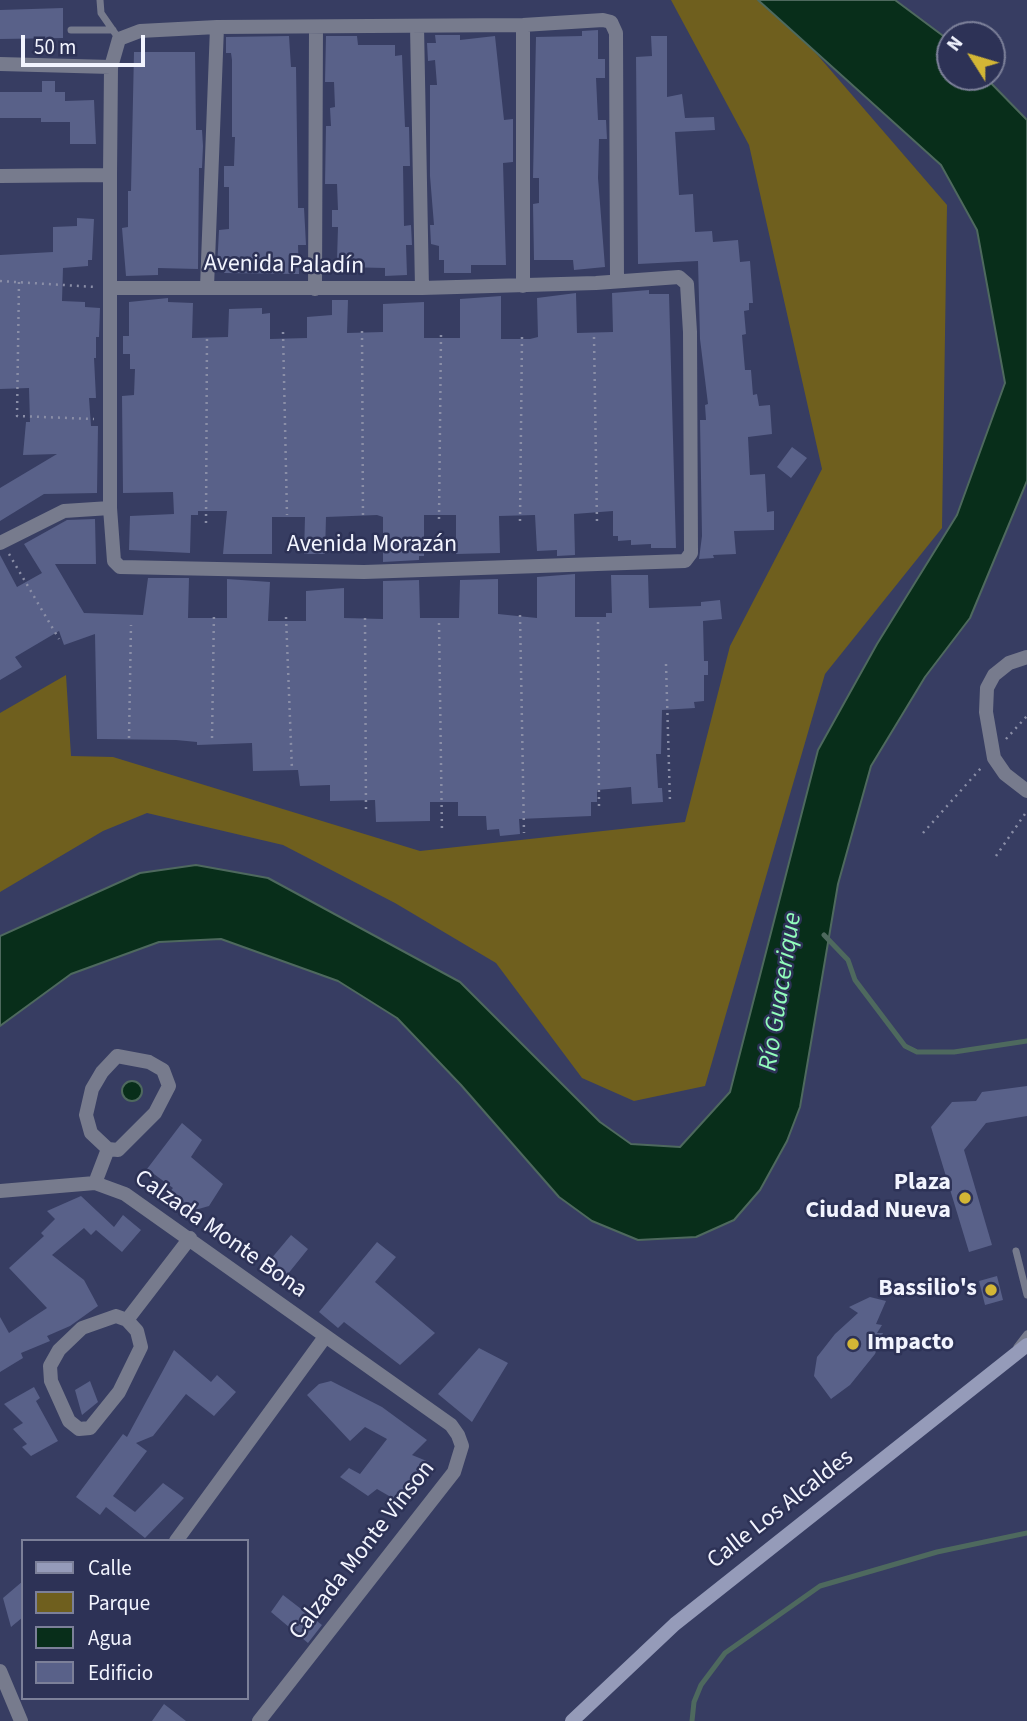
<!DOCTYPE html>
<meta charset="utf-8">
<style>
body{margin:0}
#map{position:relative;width:1027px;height:1721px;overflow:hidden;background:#373d62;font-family:"Source Sans 3",sans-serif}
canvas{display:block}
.legend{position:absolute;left:21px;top:1539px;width:228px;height:161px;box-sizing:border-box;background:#2d3256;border:2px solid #7c8099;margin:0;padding:9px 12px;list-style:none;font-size:21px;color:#f2f4fe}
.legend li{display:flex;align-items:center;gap:14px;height:35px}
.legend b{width:35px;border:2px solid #7c8099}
.north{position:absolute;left:936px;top:21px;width:70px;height:70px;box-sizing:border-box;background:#2d3256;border:2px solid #7c8099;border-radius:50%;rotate:307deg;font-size:19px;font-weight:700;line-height:28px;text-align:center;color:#f2f4fe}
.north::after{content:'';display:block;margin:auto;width:24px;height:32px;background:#d3b635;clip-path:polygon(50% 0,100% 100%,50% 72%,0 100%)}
.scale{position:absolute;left:21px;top:35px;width:124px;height:32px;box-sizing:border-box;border:4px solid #f2f4fe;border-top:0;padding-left:9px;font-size:21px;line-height:24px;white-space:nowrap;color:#f2f4fe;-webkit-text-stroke:5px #2d3256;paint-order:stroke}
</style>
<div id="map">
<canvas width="1027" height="1721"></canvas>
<ul class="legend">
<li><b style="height:9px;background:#959bb9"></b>Calle</li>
<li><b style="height:19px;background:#6f5f1e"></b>Parque</li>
<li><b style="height:19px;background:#082e1a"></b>Agua</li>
<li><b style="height:19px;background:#596189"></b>Edificio</li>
</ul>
<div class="north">N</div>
<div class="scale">50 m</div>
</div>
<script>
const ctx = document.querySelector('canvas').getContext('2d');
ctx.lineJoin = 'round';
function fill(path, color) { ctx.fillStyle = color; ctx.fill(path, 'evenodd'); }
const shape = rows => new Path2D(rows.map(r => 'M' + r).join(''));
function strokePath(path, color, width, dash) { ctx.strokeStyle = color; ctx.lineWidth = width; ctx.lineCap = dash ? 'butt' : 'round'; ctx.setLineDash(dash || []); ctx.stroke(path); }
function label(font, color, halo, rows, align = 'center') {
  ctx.font = font + ' "Source Sans 3",sans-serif'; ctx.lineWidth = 5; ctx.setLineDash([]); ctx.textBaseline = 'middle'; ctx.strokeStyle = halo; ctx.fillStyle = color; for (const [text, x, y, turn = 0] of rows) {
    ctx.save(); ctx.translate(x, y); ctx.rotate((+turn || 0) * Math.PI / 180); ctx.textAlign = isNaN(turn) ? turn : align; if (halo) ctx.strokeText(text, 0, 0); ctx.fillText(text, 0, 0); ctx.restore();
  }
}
fill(shape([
 [671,0,770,0,947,205,942,528,825,674,705,1086,634,1101,582,1078,496,963,395,903,283,845,147,813,103,831,0,892,0,713,66,675,71,756,113,757,420,851,685,822,730,646,822,469,749,145]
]), '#6f5f1e');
const water = shape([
 [758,0,895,0,950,41,950,77,985,77,1027,120,1027,481,970,618,925,677,871,766,838,884,800,1107,787,1141,760,1190,734,1220,696,1237,638,1240,592,1221,559,1197,461,1085,397,1018,338,981,221,939,159,942,71,974,0,1026,0,936,140,873,196,865,268,878,460,982,600,1122,631,1144,680,1147,730,1092,818,750,877,644,957,515,1005,383,977,230,941,165,758,0],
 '122 1091a10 10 0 1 1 20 0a10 10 0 1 1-20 0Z'
]);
fill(water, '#082e1a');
strokePath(water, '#4e695e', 2);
strokePath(shape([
 [824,935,848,960,855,980,905,1046,917,1052,954,1052,1027,1041],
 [692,1721,694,1702,701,1685,725,1653,820,1586,937,1552,1027,1533]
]), '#4e695e', 5);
fill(shape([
 [63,8,63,38,0,39,0,10],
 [598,30,598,59,605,59,605,78,596,78,598,120,606,120,607,139,599,139,598,178,605,267,574,270,573,260,534,260,533,204,539,203,539,178,533,178,536,37,582,36,582,31],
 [435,35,460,35,460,40,495,36,504,120,513,119,513,162,503,163,506,265,471,265,471,273,444,273,444,260,439,260,439,246,431,244,430,225,434,225,430,176,430,85,437,85,435,60,428,61,427,43,436,43],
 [289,36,291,67,296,67,298,208,304,208,305,226,306,245,298,245,299,274,224,273,224,269,217,269,219,230,229,229,229,187,224,187,224,166,234,166,235,137,232,137,232,60,231,53,226,53,226,37],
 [326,36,357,36,358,45,395,45,395,56,402,55,405,127,409,127,410,166,403,166,404,226,411,225,412,245,406,245,407,275,385,276,385,268,342,267,342,260,337,260,338,227,332,227,332,210,338,210,337,184,325,184,326,126,331,126,330,108,335,107,334,82,325,82],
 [651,36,667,36,667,97,682,94,685,118,714,117,715,130,675,132,679,195,693,194,695,232,712,231,713,242,738,240,740,262,750,261,753,303,749,303,749,310,744,311,746,334,742,335,745,370,751,370,753,395,757,394,759,406,770,405,772,434,748,437,750,475,765,474,767,512,774,511,774,530,734,531,736,554,713,555,714,558,699,559,702,536,700,420,706,420,705,405,708,404,700,339,698,261,638,264,636,57,652,56],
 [134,52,195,52,196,130,202,130,203,146,202,168,199,168,198,269,158,268,158,275,126,276,122,228,128,227,128,191,131,191],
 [42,81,55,81,55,92,65,92,65,101,94,100,96,144,70,144,70,122,41,122,41,118,0,118,0,92,42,92],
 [77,218,94,219,92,260,88,260,88,266,63,268,62,301,85,302,85,307,100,308,99,337,96,337,96,358,94,358,96,398,89,398,91,426,98,426,97,493,44,494,0,521,0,488,57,454,23,455,26,422,30,422,29,388,0,389,0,255,53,252,53,227,77,226],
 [649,290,649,294,669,294,676,548,651,548,651,544,631,545,631,540,618,541,618,536,613,536,613,511,574,514,575,555,557,556,557,550,537,551,535,515,499,516,500,553,456,554,456,515,424,515,424,556,419,556,419,560,383,562,383,517,377,515,326,517,325,554,304,554,305,517,272,517,272,554,223,554,227,511,198,511,198,515,191,515,190,553,129,550,130,516,174,514,173,492,123,493,122,396,134,395,135,369,130,369,130,354,123,354,123,336,129,336,129,302,168,298,168,302,193,303,192,338,228,337,229,309,262,308,262,314,270,313,270,339,307,338,307,317,332,315,332,300,348,300,347,333,383,332,383,304,424,302,424,338,460,338,460,299,501,296,501,339,530,339,538,337,537,298,576,293,577,333,613,332,612,293],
 [792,447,807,458,791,478,777,467],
 [95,519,96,564,55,564,84,613,143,615,148,578,189,578,188,618,227,618,227,579,270,582,268,621,306,621,306,591,344,588,344,618,383,619,383,581,419,580,420,618,459,618,460,580,498,579,498,614,537,618,537,577,575,574,575,617,606,617,606,613,612,613,611,575,648,575,649,608,701,606,701,602,720,600,722,619,703,621,704,661,708,661,708,675,704,675,704,701,694,702,695,708,662,710,661,754,656,754,658,788,662,788,663,802,632,804,631,787,597,790,597,802,591,802,591,816,519,819,520,834,500,836,499,829,487,830,486,816,458,816,458,802,430,802,430,821,376,822,375,800,330,801,330,785,300,786,298,770,253,771,252,743,197,745,197,742,176,740,97,739,95,634,64,645,59,631,15,657,22,667,0,680,0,555,17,587,42,573,24,544,67,520],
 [1027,1086,1027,1116,986,1123,964,1150,992,1245,969,1252,931,1127,952,1102,976,1101,982,1092],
 [182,1123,202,1140,191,1157,223,1184,209,1206,181,1214,163,1200,173,1188,147,1169],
 [81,1196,114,1227,123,1215,141,1230,122,1252,96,1230,91,1235,84,1228,52,1255,84,1280,98,1306,70,1326,47,1336,50,1341,21,1353,23,1358,0,1372,0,1317,9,1333,47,1308,9,1268,44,1236,41,1233,55,1219,47,1211],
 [291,1235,308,1249,283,1280,265,1266],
 [377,1242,396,1257,375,1282,435,1333,400,1365,344,1322,338,1328,319,1312],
 [997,1276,1003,1300,985,1305,979,1281],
 [870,1297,886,1301,876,1324,882,1325,877,1333,883,1333,875,1354,850,1385,831,1399,814,1376,817,1357,835,1334,858,1313,849,1307],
 [479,1348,508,1363,472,1422,438,1394],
 [174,1350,211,1382,217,1375,236,1392,214,1416,186,1394,153,1436,136,1443,147,1451,113,1496,135,1512,163,1483,184,1498,145,1538,106,1507,100,1515,76,1497,123,1434,127,1437],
 [90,1381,98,1402,82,1415,75,1390],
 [331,1381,382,1407,427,1440,412,1455,429,1462,396,1500,377,1489,368,1496,340,1477,349,1468,360,1474,387,1439,365,1427,350,1441,307,1395,319,1384],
 [34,1387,40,1398,36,1401,58,1441,31,1456,22,1447,27,1444,13,1429,23,1423,4,1404],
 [23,1581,23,1617,11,1627,3,1598],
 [283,1595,322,1625,308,1643,271,1612],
 [164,1704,186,1721,152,1721]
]), '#596189');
strokePath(shape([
 [0,281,95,287],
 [19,282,17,416,94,419],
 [362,331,363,520],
 [283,332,287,515],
 [594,337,597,523],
 [439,519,441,335],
 [520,521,522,337],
 [206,523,207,335],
 [9,554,59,639],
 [520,615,524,833],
 [286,617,292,770],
 [365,618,366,812],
 [598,622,599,807],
 [439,623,442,833],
 [666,664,670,802],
 [129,738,131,625],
 [212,738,214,612],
 [1006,739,1027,716],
 [923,833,981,768],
 [996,856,1027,811]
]), '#8a8ea7', 2.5, [2, 5]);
strokePath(shape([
 [100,0,101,13,119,39],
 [71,30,113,30],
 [1016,1251,1027,1295],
 [1017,1347,1027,1334]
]), '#777b8d', 7);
strokePath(shape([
 [417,26,422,288],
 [0,64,111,67],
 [0,176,110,175],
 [523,286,523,25],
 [207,287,217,27],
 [112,288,422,288,596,283,679,277,687,284,690,332,691,553,685,561,364,572,120,567,114,561,110,508,110,175,111,67,119,39,140,31,217,27,523,25,603,20,611,22,616,33,617,281],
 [315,289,316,27],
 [0,543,64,511,110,508],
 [1027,657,1009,663,994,675,987,688,986,712,994,758,1005,774,1027,791],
 [117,1056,149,1062,163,1070,169,1086,155,1113,118,1150,108,1149,91,1133,86,1115,92,1089,102,1072,117,1056],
 [95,1183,108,1149],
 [0,1191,95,1183,125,1194,451,1425,458,1435,462,1446,454,1472,259,1721],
 [116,1316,127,1320,137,1331,141,1347,119,1392,90,1428,79,1429,69,1421,51,1381,50,1366,59,1350,82,1328,116,1316],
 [127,1320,190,1238],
 [176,1541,325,1337],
 [0,1671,21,1721]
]), '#777b8d', 14);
strokePath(shape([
 [572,1721,675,1624,1027,1345]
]), '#959bb9', 14);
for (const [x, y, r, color] of [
 [965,1198,7,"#d3b635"],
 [991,1290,7,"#d3b635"],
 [853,1344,7,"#d3b635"]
]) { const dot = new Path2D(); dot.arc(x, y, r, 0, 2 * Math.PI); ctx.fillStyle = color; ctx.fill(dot); strokePath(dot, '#2d3256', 2.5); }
label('24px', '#f2f4fe', '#2d3256', [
 ["Avenida Paladín",284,266,1],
 ["Avenida Morazán",372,546],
 ["Calzada Monte Bona",220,1235,35],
 ["Calle Los Alcaldes",781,1510,-38],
 ["Calzada Monte Vinson",363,1551,-52]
]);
label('bold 24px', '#f2f4fe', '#2d3256', [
 ["Plaza",951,1184],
 ["Ciudad Nueva",951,1212],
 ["Bassilio's",977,1290],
 ["Impacto",867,1344,"left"]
], 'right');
label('italic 26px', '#92fdbc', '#2d3256', [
 ["Río Guacerique",782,992,-81]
]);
</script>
